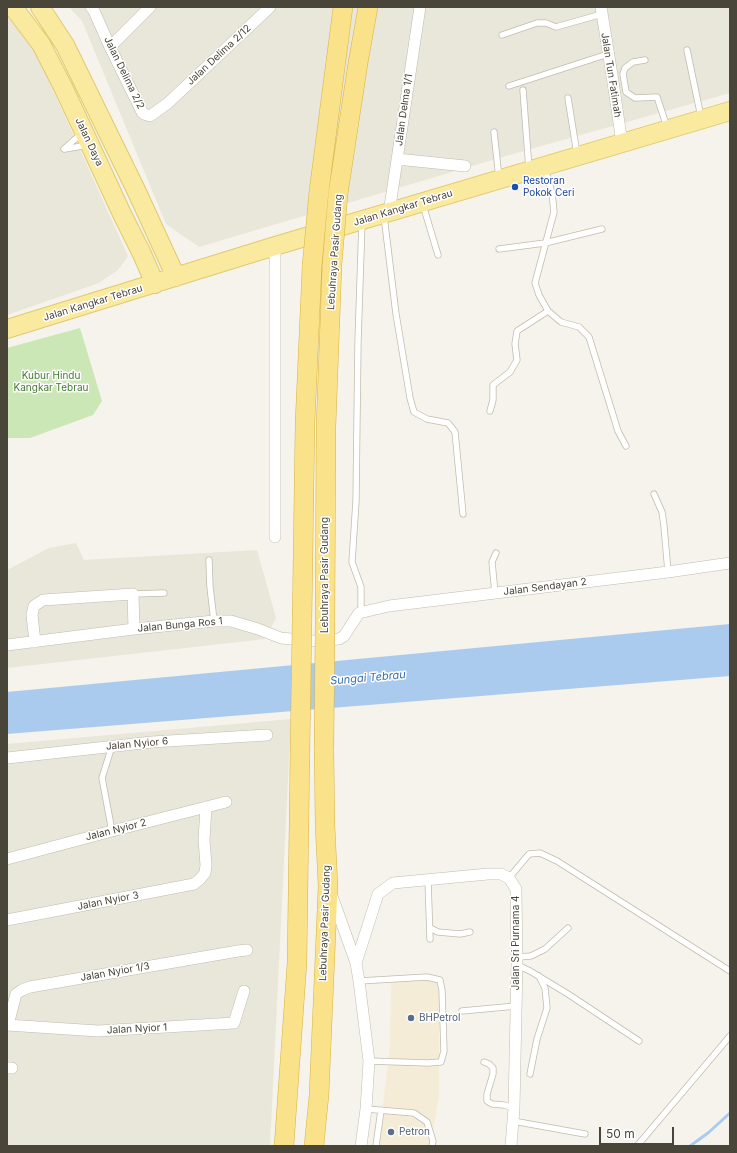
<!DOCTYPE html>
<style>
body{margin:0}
#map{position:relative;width:737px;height:1153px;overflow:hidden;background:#f5f3eb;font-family:Inter,sans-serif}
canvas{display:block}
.frame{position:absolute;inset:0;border:8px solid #494539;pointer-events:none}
.scale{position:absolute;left:599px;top:1127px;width:75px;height:18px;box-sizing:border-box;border:2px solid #494539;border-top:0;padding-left:5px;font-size:12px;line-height:14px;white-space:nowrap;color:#494539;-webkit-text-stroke:3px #fff;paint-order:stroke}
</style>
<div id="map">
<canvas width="737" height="1153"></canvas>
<div class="frame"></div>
<div class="scale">50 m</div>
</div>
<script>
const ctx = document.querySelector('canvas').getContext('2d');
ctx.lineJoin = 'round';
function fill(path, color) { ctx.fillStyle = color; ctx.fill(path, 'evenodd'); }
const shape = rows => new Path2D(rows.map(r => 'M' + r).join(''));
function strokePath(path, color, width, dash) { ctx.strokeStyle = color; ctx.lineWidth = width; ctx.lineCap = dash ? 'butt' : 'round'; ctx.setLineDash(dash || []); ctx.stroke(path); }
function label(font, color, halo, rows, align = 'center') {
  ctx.font = font + ' Inter,sans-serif'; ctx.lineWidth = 3; ctx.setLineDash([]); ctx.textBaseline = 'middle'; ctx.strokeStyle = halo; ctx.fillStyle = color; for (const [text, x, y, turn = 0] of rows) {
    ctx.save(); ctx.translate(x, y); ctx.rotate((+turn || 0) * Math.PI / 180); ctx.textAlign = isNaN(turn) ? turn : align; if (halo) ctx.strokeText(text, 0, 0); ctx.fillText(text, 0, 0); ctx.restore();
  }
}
fill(shape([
 [69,7,730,7,730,93,506,156,199,247,166,224,82,21],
 [7,9,31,41,128,256,118,270,99,283,7,315],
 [76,543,84,560,257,550,276,618,265,639,7,668,7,570,49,548],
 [291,719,270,1146,7,1146,7,744]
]), '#e9e6da');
fill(shape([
 [426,979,436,982,439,990,439,1096,430,1146,378,1146,390,1046,391,982]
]), '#f5ecd8');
fill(shape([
 [80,328,102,401,93,415,30,438,7,438,7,348]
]), '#cce7b6');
fill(shape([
 [730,624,730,676,7,734,7,692]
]), '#abcbee');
strokePath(shape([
 [690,1146,708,1133,730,1113]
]), '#abcbee', 3);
const service = shape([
 [502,35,537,23,546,23,556,27,602,14],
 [687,50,701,117],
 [645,60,633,62,625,68,623,74,626,92,635,98,657,97,667,127],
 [509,86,608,54],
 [523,90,529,169],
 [568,98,577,154],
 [494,132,499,178],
 [64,149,82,133],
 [65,149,88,145],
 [545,169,552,193,554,212,535,283,539,295,548,311,561,322,579,327,589,337,618,431,626,446],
 [423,205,438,255],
 [384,216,396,314,410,398,414,412,427,419,448,423,455,432,463,514],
 [499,249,545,243,602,229],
 [490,411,493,400,493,385,510,372,517,360,515,344,517,331,548,311],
 [654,494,662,512,664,526,668,572],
 [209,560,210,587,214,621],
 [495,593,492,562,496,553],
 [133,594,164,593],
 [361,612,361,587,352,562,356,501,358,341,362,222],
 [112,746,102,778,112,831],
 [509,878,529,854,540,853,557,861,730,971],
 [428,880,430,939],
 [430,928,438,932,460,934,470,932],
 [518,957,531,956,545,949,568,928],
 [517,965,530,971,568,994,639,1041],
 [359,981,427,977,440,980,442,990,444,1051,441,1062,428,1063,369,1061],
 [462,1011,516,1006],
 [484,1062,489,1064,493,1068,493,1074,487,1094,487,1101,492,1104,504,1105,514,1108],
 [530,1074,537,1039,547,1008,545,988,539,976],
 [366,1109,414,1113,427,1122,433,1141,432,1146],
 [513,1121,585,1134],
 [376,1146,381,1110],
 [637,1146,730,1036]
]);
const minor = shape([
 [91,7,94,11,110,47,142,112,144,114,150,116,168,103,270,7],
 [601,7,612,75,622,143],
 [110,47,150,7],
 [397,159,465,166],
 [389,213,420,7],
 [275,537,275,246],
 [35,642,32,615,34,606,43,600,133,594,134,629],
 [7,645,134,629,214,621,231,621,258,629,281,638,312,641,339,639,344,636,359,613,389,606,668,572,730,563],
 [7,758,152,742,267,735],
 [7,859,112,831,226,802],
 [332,896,356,963],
 [7,920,194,884,200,879,205,873,206,865,204,840,206,807],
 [7,1025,98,1031,234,1023,244,991],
 [8,1025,16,994,22,990,30,987,238,951,247,950],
 [7,1068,12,1068],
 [361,1146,366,1109,369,1061,359,981,356,963,378,894,393,883,488,874,501,874,509,878,516,889,517,965,514,1108,511,1146]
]);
const primary = shape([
 [13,7,41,44,63,87,84,132,122,214,142,254,155,284],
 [40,7,65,45,136,190,176,277],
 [7,329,275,246,730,111]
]);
const trunk = shape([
 [319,191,343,7],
 [338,194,358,63,368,7],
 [325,621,326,427,332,265],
 [302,622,305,423,312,266],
 [284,1146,297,963,300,752],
 [314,1146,319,1095,328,886,325,825,324,750]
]);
strokePath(service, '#c0bcae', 7);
strokePath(minor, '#c0bcae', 12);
strokePath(primary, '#e0ca6e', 20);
strokePath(trunk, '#d8b242', 20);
strokePath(service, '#fff', 5.5);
strokePath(minor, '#fff', 11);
strokePath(primary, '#faea9f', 18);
strokePath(trunk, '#f9e289', 19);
const trunkBridge = shape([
 [332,265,338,194],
 [312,266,319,191],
 [324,750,325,621],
 [300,752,302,622]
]);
strokePath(trunkBridge, '#d8b242', 20, []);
strokePath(trunkBridge, '#f9e289', 19);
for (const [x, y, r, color] of [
 [515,187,4,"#1a4fb4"],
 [411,1018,4,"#5c6f8a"],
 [391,1132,4,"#5c6f8a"]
]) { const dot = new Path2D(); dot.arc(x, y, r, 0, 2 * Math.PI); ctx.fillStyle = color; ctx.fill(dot); strokePath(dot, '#fff', 1.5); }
label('10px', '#494539', '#fff', [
 ["Jalan Delima 2/12",219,55,-43],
 ["Jalan Delima 2/2",124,73,64],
 ["Jalan Tun Fatimah",611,75,81],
 ["Jalan Delma 1/1",404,110,-82],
 ["Jalan Daya",89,142,65],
 ["Jalan Kangkar Tebrau",403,208,-17],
 ["Lebuhraya Pasir Gudang",335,252,-86],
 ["Jalan Kangkar Tebrau",93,303,-17],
 ["Lebuhraya Pasir Gudang",325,575,-90],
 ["Jalan Sendayan 2",545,587,-7],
 ["Jalan Bunga Ros 1",180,625,-5],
 ["Jalan Nyior 6",137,744,-5],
 ["Jalan Nyior 2",116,830,-14],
 ["Jalan Nyior 3",108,901,-11],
 ["Lebuhraya Pasir Gudang",325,923,-88],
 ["Jalan Sri Purnama 4",516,943,-90],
 ["Jalan Nyior 1/3",115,972,-10],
 ["Jalan Nyior 1",137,1029,-3]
]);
label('10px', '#164399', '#fff', [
 ["Restoran",523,181],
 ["Pokok Ceri",523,193]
], 'left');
label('10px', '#427a2e', '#fff', [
 ["Kubur Hindu",51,376],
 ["Kangkar Tebrau",51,388]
]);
label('10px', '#4e5e75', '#fff', [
 ["BHPetrol",419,1018],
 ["Petron",399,1132]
], 'left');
label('italic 11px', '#356fb2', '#fff', [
 ["Sungai Tebrau",368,678,-5]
]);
</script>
